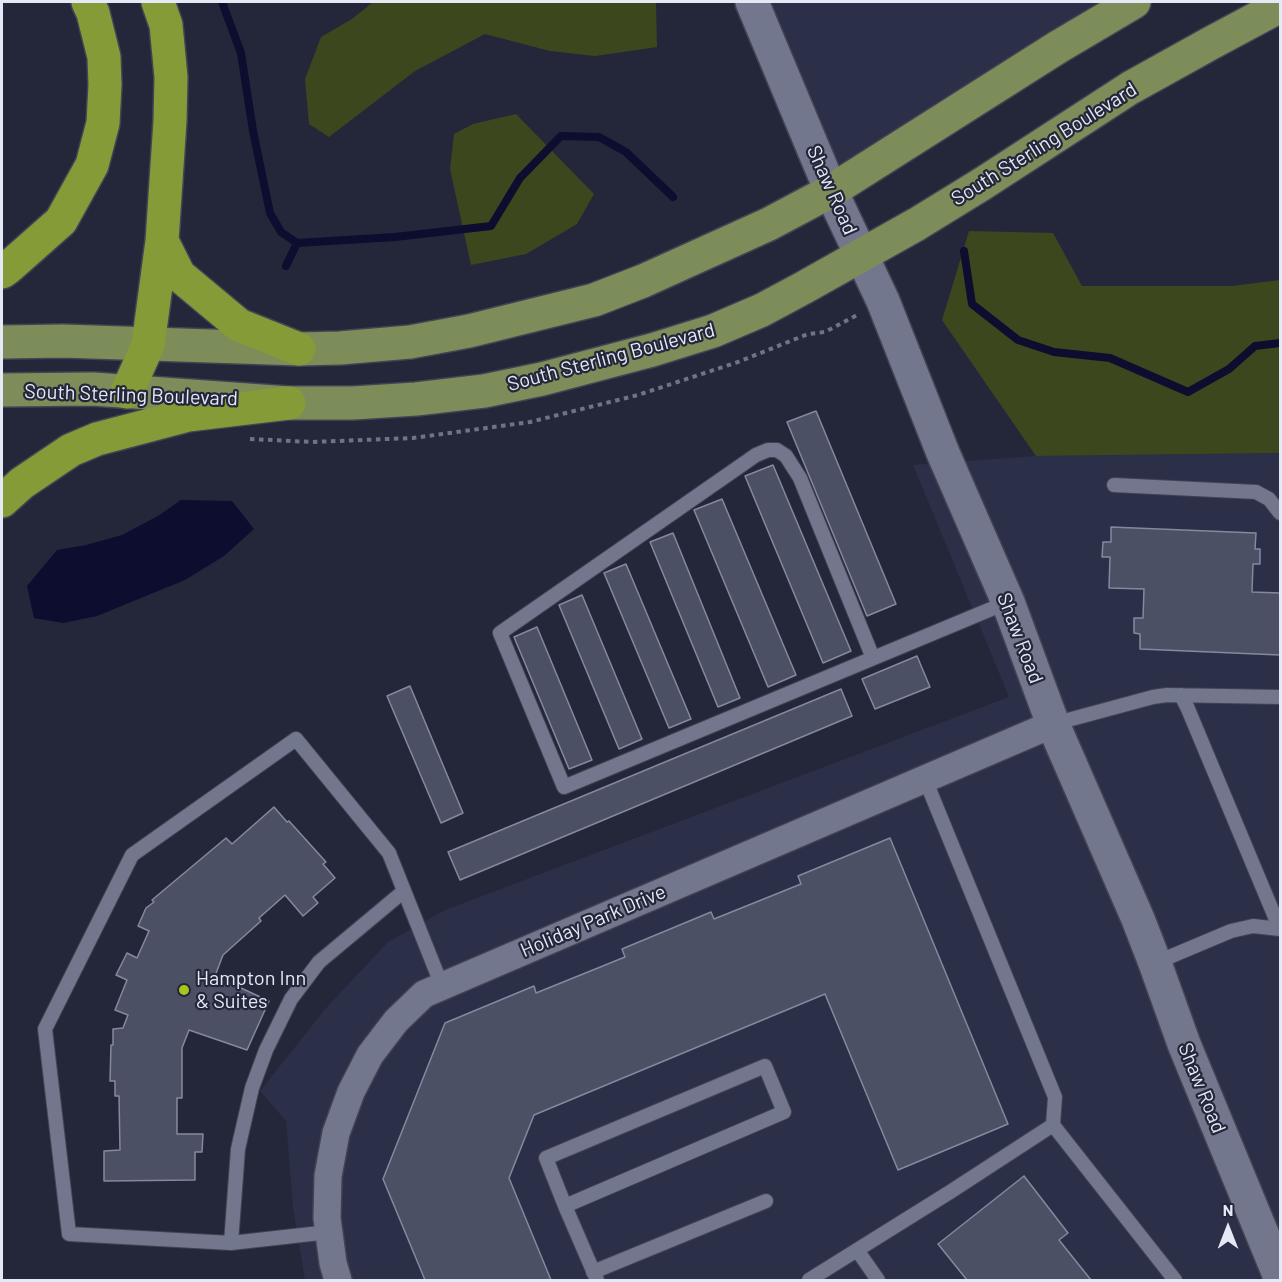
<!DOCTYPE html>
<html>
<head>
<meta charset="utf-8">
<style>
	body { margin:0 }
	#map { position:relative; width:1282px; height:1282px; overflow:hidden; background:#24273a; font-family:Barlow,sans-serif }
	canvas { display:block }
	.frame { position:absolute; inset:0; border:3px solid #e5e8f5; pointer-events:none }
	.north { position:absolute; left:1198px; top:1198px; width:60px; height:60px; -webkit-text-stroke:4px #24273a; paint-order:stroke; rotate:0deg; font-size:16px; font-weight:700; line-height:24px; text-align:center; color:#e5e8f5 }
	.north::after { content:''; display:block; margin:auto; width:21px; height:27px; background:#e5e8f5; clip-path:polygon(50% 0,100% 100%,50% 72%,0 100%) }
</style>
</head>
<body>
<div id="map">
<canvas width="1282" height="1282"></canvas>
<div class="frame"></div>
<div class="north">N</div>
</div>
<script>
const g = document.querySelector('canvas').getContext('2d');
g.lineJoin = 'round';
function fill(path, color) { g.fillStyle = color; g.fill(path, 'evenodd'); }
const toPath = rows => new Path2D(rows.map(r => 'M' + r).join(''));
function stroke(path, color, width, dash) { g.strokeStyle = color; g.lineWidth = width; g.lineCap = dash ? 'butt' : 'round'; g.setLineDash(dash || []); g.stroke(path); }
function label(font, color, halo, rows, align = 'center') {
  g.font = font + ' Barlow,sans-serif'; g.lineWidth = 4.5; g.setLineDash([]); g.textBaseline = 'middle'; g.strokeStyle = halo; g.fillStyle = color; for (const [text, x, y, turn = 0] of rows) {
    g.save(); g.translate(x, y); g.rotate((+turn || 0) * Math.PI / 180); g.textAlign = isNaN(turn) ? turn : align; if (halo) g.strokeText(text, 0, 0); g.fillText(text, 0, 0); g.restore();
  }
}
const built = toPath([
	[752,2,1134,2,831,191],
	[1280,453,1280,1280,305,1280,293,1208,286,1121,260,1091,326,1008,388,942,445,910,1009,697,913,465,1036,456]
]);
const green = toPath([
	[373,2,656,2,657,47,595,56,550,51,485,34,415,71,329,137,309,124,305,79,321,37,352,19],
	[516,114,594,194,577,224,526,254,471,265,450,169,454,134,473,124],
	[969,231,1053,233,1082,286,1232,286,1280,280,1280,453,1036,456,942,320]
]);
const water = toPath([
	[181,500,232,501,254,529,224,556,185,580,97,616,63,623,34,618,27,586,57,550,86,545,122,535,158,516]
]);
const stream = toPath([
	[222,2,241,53,253,131,270,213,281,232,297,243,395,237,491,226,520,178,561,136,599,137,626,152,673,197],
	[964,251,972,304,1018,340,1054,352,1110,358,1188,392,1229,369,1255,346,1280,343],
	[286,266,297,243]
]);
const building = toPath([
	[816,411,896,604,867,616,787,422,816,411],
	[773,465,851,651,823,663,745,476,773,465],
	[722,499,796,675,768,687,694,510,722,499],
	[1111,527,1256,533,1255,549,1260,549,1260,564,1253,564,1252,592,1280,593,1280,655,1140,649,1140,634,1134,633,1134,618,1143,618,1144,589,1109,588,1110,557,1102,557,1103,542,1111,542,1111,527],
	[673,533,740,698,718,707,650,542,673,533],
	[626,564,691,719,669,728,604,573,626,564],
	[582,595,642,739,619,749,559,605,582,595],
	[537,627,592,760,569,769,514,637,537,627],
	[917,656,930,687,875,709,862,679,917,656],
	[410,686,463,813,441,823,387,696,410,686],
	[841,689,852,716,460,880,448,852,841,689],
	[274,807,287,822,289,821,326,862,323,864,335,878,313,897,318,903,303,916,285,895,259,918,261,921,223,955,215,976,269,1001,247,1050,189,1030,182,1048,182,1098,177,1098,177,1134,203,1134,202,1152,195,1152,195,1180,104,1181,104,1151,120,1150,119,1096,115,1096,115,1081,110,1081,111,1045,113,1045,113,1029,123,1028,128,1015,115,1010,127,980,116,975,127,953,137,958,149,931,138,926,146,908,154,902,152,900,226,838,232,844,274,807],
	[890,838,1008,1124,898,1170,825,994,534,1115,509,1178,551,1280,425,1280,383,1179,445,1023,534,986,536,993,625,957,622,949,711,912,714,919,801,884,798,876,890,838],
	[1024,1176,1068,1233,1059,1240,1091,1280,967,1280,938,1244,1024,1176]
]);
const path = toPath([
	[250,439,312,442,413,438,530,422,638,395,738,362,808,334,825,332,859,314]
]);
const service = toPath([
	[1114,485,1256,492,1269,499,1280,513],
	[873,658,800,478,786,456,777,450,768,450,756,455,500,633,564,787,1008,602],
	[1181,695,1188,709,1280,929],
	[1053,724,1153,697,1167,695,1280,697],
	[925,779,1055,1097,1053,1125,1175,1280],
	[1155,963,1231,931,1253,926,1280,929],
	[565,1206,784,1112,765,1066,546,1158,565,1206,597,1280],
	[329,1232,231,1243,69,1234,45,1029,132,855,296,739,389,853,442,986],
	[231,1243,238,1149,252,1088,266,1050,291,999,319,962,404,891],
	[857,1250,878,1280],
	[593,1272,766,1201],
	[809,1280,950,1192,1053,1125]
]);
const minor = toPath([
	[338,1280,333,1263,327,1218,328,1176,336,1133,351,1092,370,1055,396,1021,424,994,1053,724]
]);
const tertiary = toPath([
	[752,2,831,191]
]);
const secondary = toPath([
	[831,191,883,301,943,453,1008,602,1053,724,1138,919,1155,963,1184,1044,1280,1277]
]);
const primary = toPath([
	[2,342,63,341,299,349,340,348,410,342,469,331,594,300,643,281,769,224,831,191,1058,47,1134,2],
	[2,390,93,389,289,403,353,403,416,399,484,391,542,379,652,350,713,331,762,310,803,288,917,224,982,184,1130,88,1211,43,1280,6]
]);
const motorway = toPath([
	[162,241,179,275,239,325,299,349],
	[2,272,9,267,61,221,92,165,103,123,105,85,104,57,93,13,88,2],
	[127,392,148,345,162,241,170,121,171,77,166,25,158,2],
	[2,501,22,483,71,450,97,439,188,415,289,403]
]);
const markers = [
	[184,990,6,"#a8c71c"]
];
const streetNames = [
	["South Sterling Boulevard",1044,144,-32],
	["Shaw Road",832,190,66],
	["South Sterling Boulevard",611,357,-15],
	["South Sterling Boulevard",131,395,2],
	["Shaw Road",1020,638,69],
	["Holiday Park Drive",593,921,-23],
	["Shaw Road",1202,1088,68]
];
const poiNames = [
	["Hampton Inn",196,978],
	["& Suites",196,1001]
];
fill(built, '#2b2f48');
fill(green, '#3d471e');
fill(water, '#0c0d2f');
stroke(stream, '#0c0d2f', 8);
fill(building, '#4c5065');
stroke(building, '#8589a0', 1.5);
stroke(service, '#424454', 16);
stroke(minor, '#424454', 30);
stroke(tertiary, '#424454', 36);
stroke(secondary, '#424454', 36);
stroke(primary, '#424454', 36);
stroke(motorway, '#424454', 36);
stroke(path, '#707384', 4, [4.5, 4.5]);
stroke(service, '#72778d', 14);
stroke(minor, '#72778d', 27);
stroke(tertiary, '#72778d', 33);
stroke(secondary, '#72778d', 33);
stroke(primary, '#7d8d59', 33);
stroke(motorway, '#859b37', 33);
for (const [x, y, r, color] of markers) { const dot = new Path2D(); dot.arc(x, y, r, 0, 2 * Math.PI); g.fillStyle = color; g.fill(dot); stroke(dot, '#24273a', 2); }
label('20px', '#e5e8f5', '#24273a', streetNames);
label('20px', '#e5e8f5', '#24273a', poiNames, 'left');
</script>
</body>
</html>
